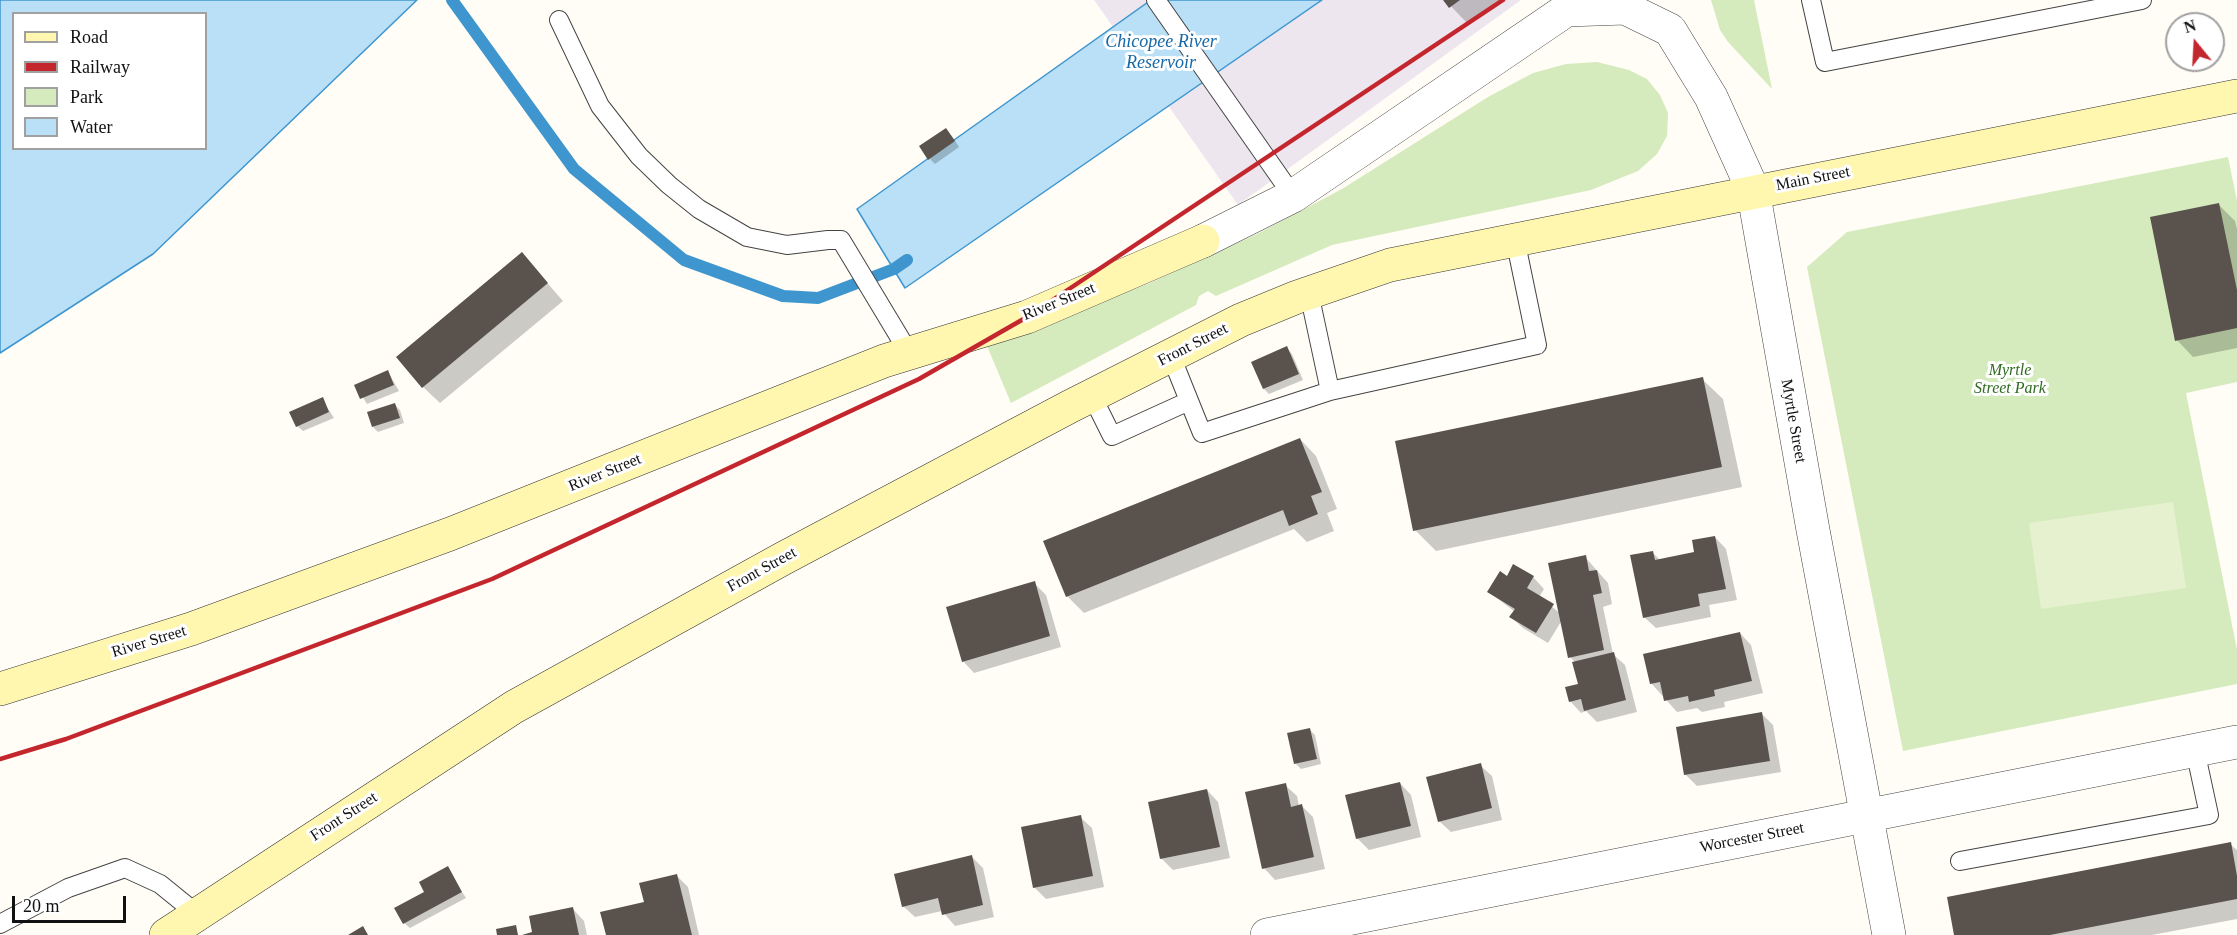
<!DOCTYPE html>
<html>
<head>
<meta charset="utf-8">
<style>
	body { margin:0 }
	#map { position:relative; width:2237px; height:935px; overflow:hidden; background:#fffdf5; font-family:Georgia,serif }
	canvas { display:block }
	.legend { position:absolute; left:12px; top:12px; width:195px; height:138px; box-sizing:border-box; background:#fff; border:2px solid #a0a0a0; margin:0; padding:8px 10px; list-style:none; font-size:18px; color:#111 }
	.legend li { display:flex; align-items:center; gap:12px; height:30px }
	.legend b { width:30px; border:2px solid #a0a0a0 }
	.north { position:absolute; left:2165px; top:12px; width:60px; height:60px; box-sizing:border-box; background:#fff; border:2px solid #a0a0a0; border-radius:50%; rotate:342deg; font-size:16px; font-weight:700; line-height:24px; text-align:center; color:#111 }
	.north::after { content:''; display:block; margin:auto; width:21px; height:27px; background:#c4262e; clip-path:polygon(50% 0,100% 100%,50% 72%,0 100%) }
	.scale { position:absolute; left:12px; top:896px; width:114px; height:27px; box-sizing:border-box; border:3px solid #111; border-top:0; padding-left:8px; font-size:18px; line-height:21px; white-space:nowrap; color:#111; -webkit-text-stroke:4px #fff; paint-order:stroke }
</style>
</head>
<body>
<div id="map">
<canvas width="2237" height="935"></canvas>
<ul class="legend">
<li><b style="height:8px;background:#fff6b0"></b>Road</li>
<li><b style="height:8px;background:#c4262e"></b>Railway</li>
<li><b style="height:16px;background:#d5ebbd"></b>Park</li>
<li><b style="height:16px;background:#b9e0f7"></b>Water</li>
</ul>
<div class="north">N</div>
<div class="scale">20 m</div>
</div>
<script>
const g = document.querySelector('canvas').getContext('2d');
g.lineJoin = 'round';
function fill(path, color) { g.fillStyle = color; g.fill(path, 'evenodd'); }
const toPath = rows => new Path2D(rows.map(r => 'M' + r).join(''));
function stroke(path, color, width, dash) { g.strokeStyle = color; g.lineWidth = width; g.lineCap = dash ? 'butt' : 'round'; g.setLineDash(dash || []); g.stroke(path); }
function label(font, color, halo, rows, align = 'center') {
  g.font = font + ' Georgia,serif'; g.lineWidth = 6; g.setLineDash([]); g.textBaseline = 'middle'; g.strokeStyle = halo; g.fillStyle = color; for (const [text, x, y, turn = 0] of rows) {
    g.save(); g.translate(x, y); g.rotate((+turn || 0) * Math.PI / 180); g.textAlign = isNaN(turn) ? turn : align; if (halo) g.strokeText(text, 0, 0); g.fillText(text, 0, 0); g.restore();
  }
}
const industrial = toPath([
	[1094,0,1521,0,1238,205]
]);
const green = toPath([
	[1711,0,1754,0,1772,89,1728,42,1720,30],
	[1597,62,1629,70,1647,79,1660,95,1668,113,1667,136,1657,154,1638,171,1591,190,1332,245,1216,296,1208,291,1199,296,1196,305,1011,403,987,346,1150,283,1257,234,1342,189,1488,97,1533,73,1566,64],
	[2228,157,2237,201,2237,382,2186,393,2237,650,2237,684,1903,751,1807,267,1847,232]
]);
const pitch = toPath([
	[2173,502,2186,588,2041,609,2029,523]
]);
const water = toPath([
	[0,0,417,0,153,254,0,353,0,0],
	[14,14,206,14,206,148,14,148,14,14],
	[1151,0,1322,0,905,288,857,209,1151,0]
]);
const shadow = toPath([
	[1445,0,1499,0,1467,23],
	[951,135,959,147,935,164,930,159],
	[2219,205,2235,221,2237,229,2237,348,2193,357,2177,340],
	[522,254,563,301,440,403,423,387],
	[1287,348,1292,354,1303,380,1269,394,1264,389,1253,362],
	[388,372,399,391,367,404,356,386],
	[1702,379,1723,399,1742,487,1436,551,1415,530],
	[322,399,334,418,303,431,297,426],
	[394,404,400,410,404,423,378,432,373,427],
	[1300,439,1316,456,1337,509,1327,513,1334,531,1307,542,1294,529,1084,613,1067,596],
	[1715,537,1726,549,1737,600,1709,605,1711,617,1656,628,1644,617,1652,552,1660,560,1696,554],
	[1585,557,1608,583,1612,604,1603,607,1613,654,1625,665,1637,712,1597,722,1586,711,1581,713,1570,701,1580,685,1576,663,1570,657,1562,620,1548,643,1523,628,1511,617,1515,612,1489,592,1507,578,1533,577,1544,589,1539,597,1560,613],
	[1034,583,1046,595,1061,647,974,673,963,661],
	[1740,633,1751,645,1763,693,1724,702,1725,707,1702,712,1697,708,1677,712,1651,683],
	[1761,713,1773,725,1781,772,1697,786,1685,774],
	[1309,729,1315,735,1321,764,1301,769,1296,764,1289,734],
	[1480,765,1492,776,1502,820,1451,832,1439,821],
	[1400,783,1411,795,1421,837,1369,850,1357,838],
	[1285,785,1297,796,1299,806,1302,806,1313,817,1325,869,1275,880,1264,868],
	[1207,790,1218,802,1230,858,1173,870,1161,858],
	[1080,817,1092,828,1104,887,1046,899,1034,887],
	[2230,844,2237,850,2237,919,2152,935,1956,935],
	[972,857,983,868,994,917,955,926,942,911,915,917,903,906],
	[447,868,466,898,410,928,404,923],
	[677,876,688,887,699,935,607,935],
	[573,909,584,921,587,935,524,935,534,933]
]);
const stream = toPath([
	[452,0,574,169,684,260,783,296,818,298,894,269,907,260]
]);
const building = toPath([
	[1443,0,1460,0,1449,8],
	[946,128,955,141,928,160,919,146],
	[2219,203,2237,290,2237,328,2175,341,2150,217],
	[522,252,548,283,422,388,396,357],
	[1287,346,1299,374,1263,389,1251,362],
	[388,370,394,385,360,399,354,385],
	[1703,377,1722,467,1413,531,1395,441],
	[323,397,329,412,296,427,289,412],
	[395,403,400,418,372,427,367,412],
	[1300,438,1322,492,1311,496,1318,514,1289,526,1283,510,1066,597,1043,541],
	[1715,536,1726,589,1698,594,1700,606,1643,618,1630,555,1653,551,1655,560,1694,552,1692,540],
	[1586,555,1589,571,1597,570,1602,593,1593,595,1604,650,1568,658,1548,563],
	[1513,564,1534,576,1527,588,1554,604,1536,633,1509,617,1515,609,1487,592,1500,571,1507,576],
	[1035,581,1050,636,962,662,946,607],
	[1740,632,1752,681,1714,690,1715,696,1689,702,1688,696,1664,701,1660,682,1650,684,1643,654],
	[1614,652,1626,700,1584,711,1581,699,1569,702,1565,687,1578,684,1572,662],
	[1762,712,1770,761,1684,775,1676,727],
	[1310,728,1317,759,1294,764,1287,733],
	[1481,763,1492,808,1438,822,1426,777],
	[1400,782,1411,826,1356,839,1345,795],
	[1286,783,1291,807,1302,804,1314,857,1262,869,1245,792],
	[1207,789,1220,847,1160,859,1148,802],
	[1081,815,1093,876,1033,888,1021,827],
	[2231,842,2237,876,2237,899,2050,935,1954,935,1947,897],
	[972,855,983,905,942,915,938,898,902,907,894,874],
	[448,866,462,892,403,924,394,908,424,892,419,882],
	[677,874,692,935,606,935,600,912,644,902,639,883],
	[573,907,579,935,522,935,532,932,529,916],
	[516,925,518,935,497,935,496,929],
	[363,926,368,935,348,935]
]);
const service = toPath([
	[1156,0,1293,196],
	[1811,0,1825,62,2142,0],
	[559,20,600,106,639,156,669,185,699,209,747,237,787,245,828,240,841,240,909,353],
	[1309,293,1330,391,1537,345,1515,239],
	[1171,356,1202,433,1330,391],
	[1092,396,1112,436,1189,401],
	[1960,861,2209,815,2195,750],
	[0,924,68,888,125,868,160,884,197,914]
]);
const minor = toPath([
	[1567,10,1625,8,1670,30,1711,97,1753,190],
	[1203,241,1293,196,1581,0]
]);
const tertiary = toPath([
	[1753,190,1813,530,1889,935],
	[1267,935,2237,742]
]);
const secondary = toPath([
	[0,689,191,629,450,534,884,361,1027,317,1203,241],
	[166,935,514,707,784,558,1069,407,1241,320,1297,297,1390,265,2237,96]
]);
const rail = toPath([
	[0,759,66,739,492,579,919,379,1027,317,1503,0]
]);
const streetNames = [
	["Main Street",1813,179,-11],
	["River Street",1059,302,-22],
	["Front Street",1193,345,-27],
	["Myrtle Street",1793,421,80],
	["River Street",605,473,-22],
	["Front Street",762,570,-29],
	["River Street",149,642,-17],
	["Front Street",344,817,-33],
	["Worcester Street",1752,838,-11]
];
const parkNames = [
	["Myrtle",2010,371],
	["Street Park",2010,389]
];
const waterNames = [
	["Chicopee River",1161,42],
	["Reservoir",1161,63]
];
fill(industrial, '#eee6ef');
fill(green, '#d5ebbd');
fill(pitch, '#e6f2cf');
fill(water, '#b9e0f7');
stroke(water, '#3f96cf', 1.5);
fill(shadow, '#0003');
stroke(stream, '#3f96cf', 12);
fill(building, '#5a524d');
stroke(service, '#444', 20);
stroke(minor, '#444', 34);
stroke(tertiary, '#444', 34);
stroke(secondary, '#333', 34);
stroke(service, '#fff', 18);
stroke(minor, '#fff', 33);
stroke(tertiary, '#fff', 33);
stroke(secondary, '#fff6b0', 33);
stroke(rail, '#c4262e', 4.5);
label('16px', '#111', '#fff', streetNames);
label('italic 16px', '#2f6b1f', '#fff', parkNames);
label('italic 18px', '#1768a6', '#fff', waterNames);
</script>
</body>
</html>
